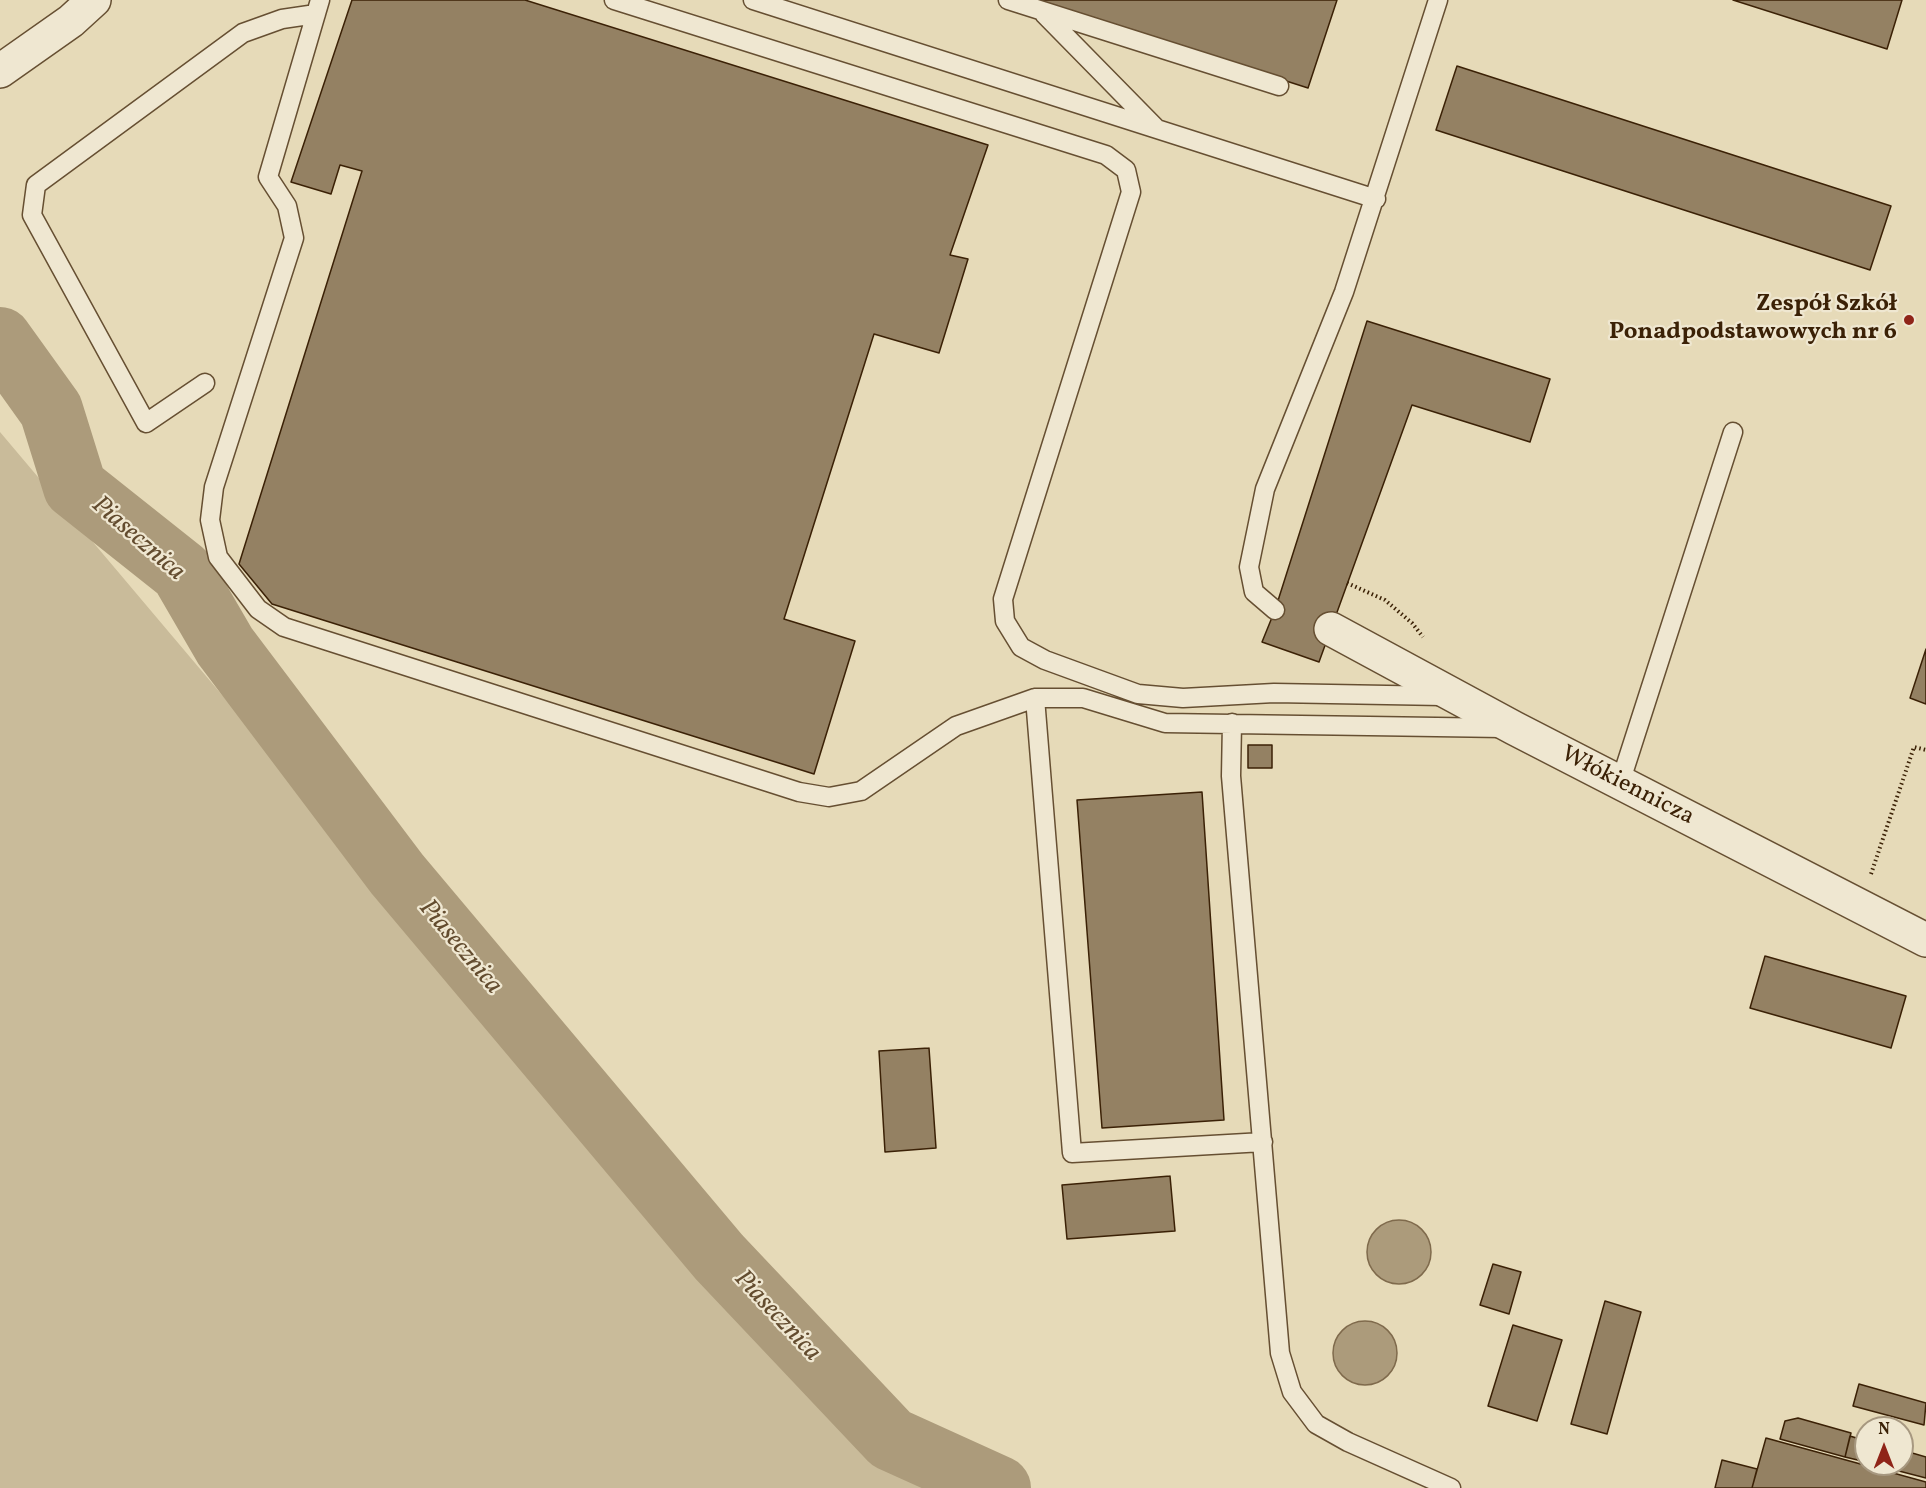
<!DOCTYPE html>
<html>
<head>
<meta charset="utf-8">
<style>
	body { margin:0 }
	#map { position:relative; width:1926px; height:1488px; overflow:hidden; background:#e6dab8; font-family:Vollkorn,serif }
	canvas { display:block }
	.north { position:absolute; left:1854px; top:1416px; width:60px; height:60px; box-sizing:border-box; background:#efe7d1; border:2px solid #a79880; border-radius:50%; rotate:0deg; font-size:16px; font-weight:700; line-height:24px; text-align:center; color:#3b2106 }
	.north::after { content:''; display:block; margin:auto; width:21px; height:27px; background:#8f2418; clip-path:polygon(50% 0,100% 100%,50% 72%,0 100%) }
</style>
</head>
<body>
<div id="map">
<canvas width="1926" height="1488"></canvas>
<div class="north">N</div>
</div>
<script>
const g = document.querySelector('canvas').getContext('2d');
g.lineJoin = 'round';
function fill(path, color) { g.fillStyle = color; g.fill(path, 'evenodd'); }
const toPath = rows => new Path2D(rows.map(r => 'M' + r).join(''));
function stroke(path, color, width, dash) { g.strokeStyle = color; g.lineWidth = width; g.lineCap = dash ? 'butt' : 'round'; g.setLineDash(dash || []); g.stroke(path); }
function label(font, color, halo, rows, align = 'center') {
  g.font = font + ' Vollkorn,serif'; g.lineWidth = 4.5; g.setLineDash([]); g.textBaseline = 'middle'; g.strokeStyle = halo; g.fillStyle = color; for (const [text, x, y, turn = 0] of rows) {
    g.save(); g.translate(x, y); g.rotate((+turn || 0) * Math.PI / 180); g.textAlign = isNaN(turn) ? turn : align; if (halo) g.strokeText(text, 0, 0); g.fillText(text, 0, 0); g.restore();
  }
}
const green = toPath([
	[0,432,672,1228,885,1445,982,1488,0,1488]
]);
const water = toPath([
	'1367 1252a32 32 0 1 1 64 0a32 32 0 1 1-64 0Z',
	'1333 1353a32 32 0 1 1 64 0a32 32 0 1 1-64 0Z'
]);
const river = toPath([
	[0,339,51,410,75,487,182,572,225,646,397,874,719,1257,891,1439,999,1488]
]);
const building = toPath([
	[352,0,525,0,988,145,950,255,968,259,939,353,874,334,784,619,855,641,814,774,272,604,239,564,362,171,340,165,331,194,291,182,352,0],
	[1034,0,1337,0,1308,88,1034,0],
	[1733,0,1902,0,1887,49,1733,0],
	[1457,66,1891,206,1870,270,1436,130,1457,66],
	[1367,321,1550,379,1530,442,1412,405,1319,662,1262,642,1275,610,1367,321],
	[1926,649,1926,704,1910,698,1926,649],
	[1248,745,1272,745,1272,768,1248,768,1248,745],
	[1202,792,1224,1120,1102,1128,1077,800,1202,792],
	[1765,956,1906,996,1891,1048,1750,1008,1765,956],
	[929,1048,936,1148,885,1152,879,1051,929,1048],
	[1170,1176,1175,1231,1067,1239,1062,1185,1170,1176],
	[1493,1264,1521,1272,1509,1314,1480,1305,1493,1264],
	[1605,1301,1641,1312,1607,1434,1571,1424,1605,1301],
	[1513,1325,1562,1340,1537,1421,1488,1406,1513,1325],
	[1859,1384,1926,1403,1924,1425,1853,1406,1859,1384],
	[1798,1418,1851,1433,1845,1457,1780,1439,1785,1421,1798,1418],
	[1850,1436,1866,1441,1866,1462,1845,1457,1850,1436],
	[1766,1438,1926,1482,1926,1488,1752,1488,1766,1438],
	[1902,1450,1926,1457,1926,1478,1872,1464,1902,1464,1902,1450],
	[1722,1460,1757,1469,1752,1488,1715,1488,1722,1460]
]);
const path = toPath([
	[1347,583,1385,600,1412,623,1423,637],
	[1871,874,1914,747,1926,750]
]);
const service = toPath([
	[320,0,268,177,287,206,294,238,214,487,210,520,218,557,258,609,284,627,799,792,829,797,861,791,956,726,1035,698,1083,698,1165,723,1504,728],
	[614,0,1106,155,1126,170,1131,192,1003,599,1005,621,1021,647,1045,660,1138,694,1183,698,1274,693,1443,696],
	[753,0,1376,199],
	[1008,0,1279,86],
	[1044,14,1155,127],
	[205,383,146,423,32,215,36,185,243,33,282,19,316,14],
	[1275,610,1254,592,1249,567,1265,489,1344,292,1438,0],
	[1035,698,1072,1153,1263,1142],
	[1232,723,1231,776,1280,1353,1292,1392,1316,1424,1348,1442,1451,1488],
	[1620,783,1733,432]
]);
const minor = toPath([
	[1331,629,1514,728,1926,940]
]);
const tertiary = toPath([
	[0,71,71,21,94,0]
]);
const markers = [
	[1909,320,6,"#8f2418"]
];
const poiNames = [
	["Zespół Szkół",1897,306],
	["Ponadpodstawowych nr 6",1897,334]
];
const streetNames = [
	["Włókiennicza",1627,787,27]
];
const waterNames = [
	["Piasecznica",137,540,41],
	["Piasecznica",459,948,50],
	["Piasecznica",776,1317,47]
];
fill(green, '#c9bb9a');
fill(water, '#ac9b7b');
stroke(water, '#7f6a4c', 1.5);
stroke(river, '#ac9b7b', 64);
fill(building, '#948163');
stroke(building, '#3b2106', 1.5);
stroke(service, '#664f32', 21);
stroke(minor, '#664f32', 36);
stroke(tertiary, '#664f32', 36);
stroke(path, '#3b2106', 4, [1.5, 3]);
stroke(service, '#efe7d1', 18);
stroke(minor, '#efe7d1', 33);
stroke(tertiary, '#efe7d1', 33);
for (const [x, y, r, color] of markers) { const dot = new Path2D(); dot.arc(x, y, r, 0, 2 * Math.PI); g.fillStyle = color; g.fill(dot); stroke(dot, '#efe7d1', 2); }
label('bold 24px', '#3b2106', '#efe7d1', poiNames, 'right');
label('24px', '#3b2106', '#efe7d1', streetNames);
label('italic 26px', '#634c2f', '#efe7d1', waterNames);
</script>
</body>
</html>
